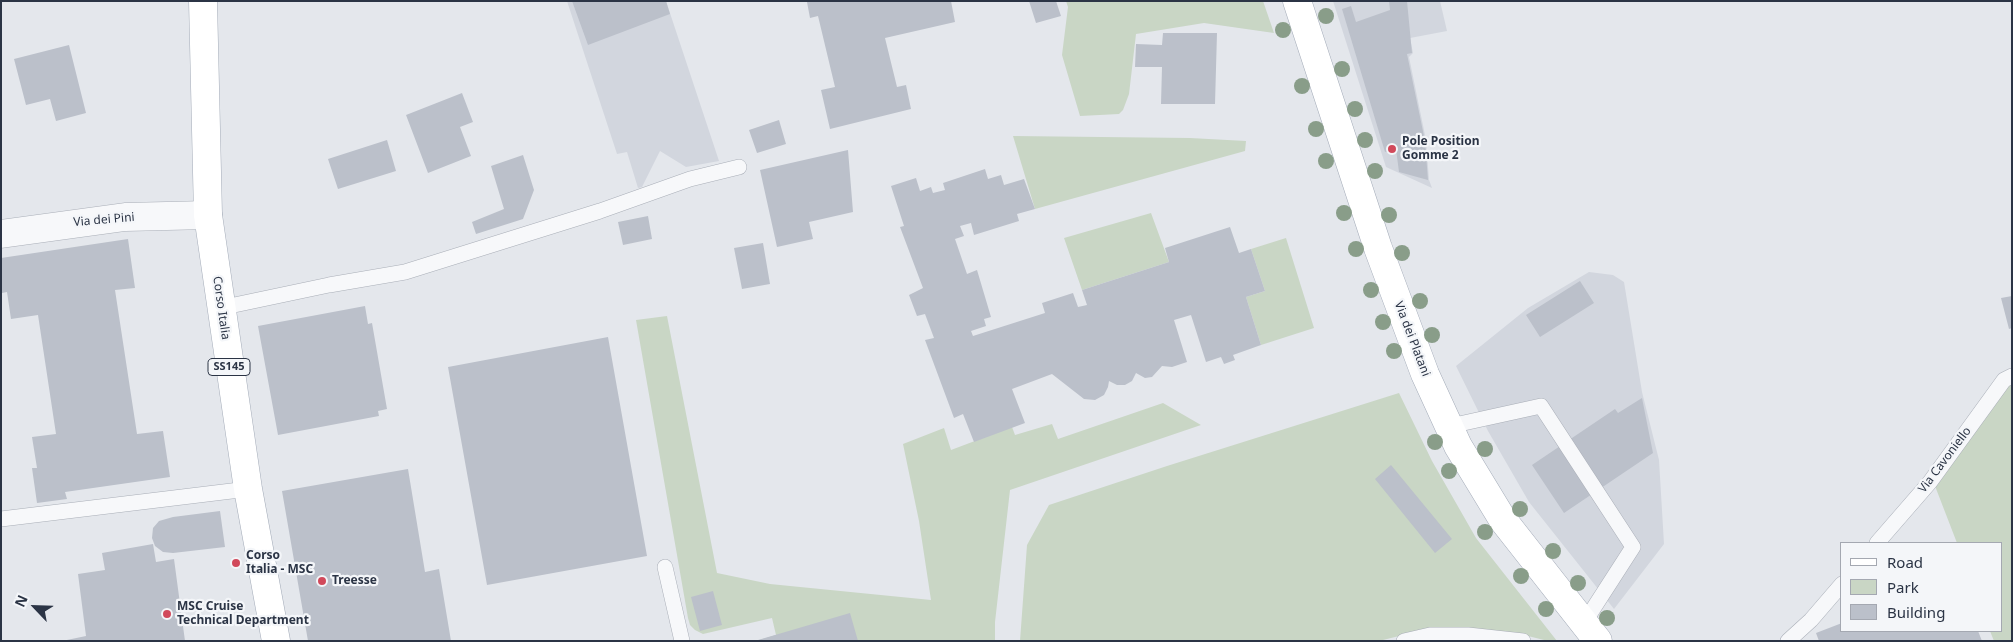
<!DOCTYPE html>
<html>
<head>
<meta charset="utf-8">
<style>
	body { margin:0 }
	#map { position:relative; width:2013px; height:642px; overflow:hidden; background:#e4e7ec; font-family:"Noto Sans",sans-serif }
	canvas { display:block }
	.frame { position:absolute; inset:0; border:2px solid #2b3445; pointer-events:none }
	.legend { position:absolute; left:1840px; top:542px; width:162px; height:90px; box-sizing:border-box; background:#f4f6f9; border:1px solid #a4a8b1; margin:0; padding:6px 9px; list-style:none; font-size:15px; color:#2b3445 }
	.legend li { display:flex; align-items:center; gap:10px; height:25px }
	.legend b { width:25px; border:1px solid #a4a8b1 }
	.north { position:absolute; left:10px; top:582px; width:50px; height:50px; -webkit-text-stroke:4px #f4f6f9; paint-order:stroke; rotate:294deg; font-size:14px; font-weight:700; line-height:20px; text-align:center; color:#2b3445 }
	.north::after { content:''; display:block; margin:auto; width:18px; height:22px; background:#2b3445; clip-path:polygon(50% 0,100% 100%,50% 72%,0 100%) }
</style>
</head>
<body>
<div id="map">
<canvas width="2013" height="642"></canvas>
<div class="frame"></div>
<ul class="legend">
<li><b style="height:6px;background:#fff"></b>Road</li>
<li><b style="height:14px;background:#c9d6c5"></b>Park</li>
<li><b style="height:14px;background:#bbc0ca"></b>Building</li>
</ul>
<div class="north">N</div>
</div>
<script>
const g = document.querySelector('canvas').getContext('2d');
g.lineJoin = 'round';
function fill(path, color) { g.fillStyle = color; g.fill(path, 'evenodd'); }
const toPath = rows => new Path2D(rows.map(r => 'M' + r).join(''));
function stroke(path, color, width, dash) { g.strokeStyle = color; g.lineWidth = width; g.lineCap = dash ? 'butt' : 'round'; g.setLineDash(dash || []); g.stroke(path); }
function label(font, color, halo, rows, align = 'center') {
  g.font = font + ' "Noto Sans",sans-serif'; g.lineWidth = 4.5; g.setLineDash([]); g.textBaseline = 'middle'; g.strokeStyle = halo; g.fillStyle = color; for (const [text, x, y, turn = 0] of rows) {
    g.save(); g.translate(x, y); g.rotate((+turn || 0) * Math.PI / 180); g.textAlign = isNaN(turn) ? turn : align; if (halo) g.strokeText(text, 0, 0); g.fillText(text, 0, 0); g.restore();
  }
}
const built = toPath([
	[567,1,666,1,719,161,686,167,660,151,642,187,638,188,627,152,617,154],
	[1333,1,1440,1,1447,31,1410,38,1413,53,1409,57,1426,140,1429,180,1432,188,1386,167],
	[1589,272,1613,275,1624,282,1642,392,1659,460,1664,544,1614,609,1529,502,1488,431,1456,366,1528,308]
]);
const green = toPath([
	[1066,1,1263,1,1274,33,1204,23,1136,34,1129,94,1123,110,1119,114,1080,116,1062,55,1068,7],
	[1013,136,1190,138,1246,141,1245,151,1035,209],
	[1151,213,1169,262,1082,290,1064,238],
	[1286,238,1314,328,1261,345,1246,297,1265,291,1251,249],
	[667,316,717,573,770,584,931,600,919,521,903,444,944,428,951,450,1012,427,1015,435,1052,424,1058,439,1163,403,1201,425,1010,490,995,622,995,641,756,641,776,635,772,618,703,634,695,630,690,625,688,618,636,320],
	[2012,383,2012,641,1994,641,1990,631,2002,631,2002,543,1957,543,1935,486,2008,385],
	[1399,393,1432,461,1476,538,1557,641,1548,641,1516,633,1431,628,1379,641,1020,641,1027,545,1049,505,1167,466]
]);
const building = toPath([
	[572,1,666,1,670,14,588,45],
	[810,1,951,1,955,22,885,38,897,87,906,85,911,109,830,129,821,90,835,87,818,16,810,18,807,2],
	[1029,1,1056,1,1061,16,1036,23],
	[1389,1,1407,1,1412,53,1407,54,1425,141,1428,180,1399,172,1396,149,1385,152,1342,9,1351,6,1356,22,1390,10],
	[1163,33,1217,33,1215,104,1161,104,1162,67,1135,67,1136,44,1162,45],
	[69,45,86,113,56,121,50,99,26,105,14,59],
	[462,93,473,122,460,127,471,156,428,173,406,115],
	[779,120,786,144,757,153,749,130],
	[387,140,396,171,338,189,328,159],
	[848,150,853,212,809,222,813,239,777,247,760,170],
	[523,155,534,190,523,219,476,234,472,222,504,209,491,166],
	[985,169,988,179,1001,175,1004,185,1024,179,1035,209,1017,214,1019,221,974,235,971,223,960,226,964,236,955,239,967,274,977,270,991,317,984,319,986,326,971,331,973,336,1045,313,1042,303,1073,293,1078,307,1087,305,1082,290,1169,262,1165,248,1230,227,1239,253,1251,249,1265,291,1246,297,1261,345,1233,355,1235,360,1224,364,1221,357,1206,362,1191,315,1174,320,1187,362,1172,367,1162,366,1152,377,1145,378,1136,373,1132,381,1125,385,1117,385,1109,381,1108,387,1104,395,1095,400,1084,399,1052,374,1012,389,1025,423,974,442,963,414,954,418,925,340,934,338,925,314,917,316,909,295,923,288,900,227,904,226,891,186,916,178,920,191,931,187,933,193,945,190,943,183],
	[648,216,652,239,623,245,618,222],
	[128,239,135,288,115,290,137,434,163,431,170,477,65,492,67,499,37,503,32,468,37,468,32,437,56,434,38,315,11,319,7,292,2,293,1,258],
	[763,243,770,284,742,289,734,248],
	[1580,281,1594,303,1540,337,1526,315],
	[2012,296,2012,328,2009,329,2001,298],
	[365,306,368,324,372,323,387,409,378,411,379,416,278,435,258,326],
	[608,337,647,556,487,585,448,367],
	[1642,398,1653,453,1564,513,1532,465,1615,409,1618,413],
	[1391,465,1452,539,1435,553,1375,479],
	[408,469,425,572,439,569,451,641,308,641,282,491],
	[220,511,225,547,173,553,163,552,155,546,152,538,153,528,159,521,173,517],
	[153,544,156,562,174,559,185,641,62,641,86,636,78,574,105,570,102,553],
	[713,591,722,625,700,631,691,597],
	[850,613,858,641,758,641,758,640],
	[1842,623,1842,631,1978,631,1982,641,1819,641,1816,633]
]);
const service = toPath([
	[220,308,329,285,405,272,600,211,690,179,739,167],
	[1450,426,1541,406,1633,547,1584,623],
	[1,519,248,489],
	[1877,543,1930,482,2004,380,2012,376],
	[665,567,682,641],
	[1404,641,1430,635,1468,635,1523,641],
	[1788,641,1811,620,1842,584]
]);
const minor = toPath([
	[1,234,125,217,208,215]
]);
const primary = toPath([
	[203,1,208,215,248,489,276,641],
	[1297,1,1378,248,1425,374,1458,446,1503,520,1598,641]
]);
const trees = [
	[1326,16],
	[1283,30],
	[1342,69],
	[1302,86],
	[1355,109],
	[1316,129],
	[1365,140],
	[1326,161],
	[1375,171],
	[1344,213],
	[1389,215],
	[1356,249],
	[1402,253],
	[1371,290],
	[1420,301],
	[1383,322],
	[1432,335],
	[1394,351],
	[1435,442],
	[1485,449],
	[1449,471],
	[1520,509],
	[1485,532],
	[1553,551],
	[1521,576],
	[1578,583],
	[1546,609],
	[1607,618]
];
const markers = [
	[1392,149,5,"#d1495b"],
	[236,563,5,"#d1495b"],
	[322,581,5,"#d1495b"],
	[167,614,5,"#d1495b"]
];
const shields = [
	[229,367,42]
];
const shieldNames = [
	["SS145",229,367]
];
const poiNames = [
	["Pole Position",1402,142],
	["Gomme 2",1402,156],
	["Corso",246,556],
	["Italia - MSC",246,570],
	["Treesse",332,581],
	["MSC Cruise",177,607],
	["Technical Department",177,621]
];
const streetNames = [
	["Via dei Pini",104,220,-5],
	["Corso Italia",221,308,82],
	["Via dei Platani",1412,339,69],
	["Via Cavoniello",1945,460,-53]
];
fill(built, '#d2d6de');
fill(green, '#c9d6c5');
fill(building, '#bbc0ca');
stroke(service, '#a9aeb7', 16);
stroke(minor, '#a9aeb7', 29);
stroke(primary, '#a3abb8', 29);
stroke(service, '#f7f8fa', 15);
stroke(minor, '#f7f8fa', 28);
stroke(primary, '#fff', 28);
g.fillStyle = '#899d89';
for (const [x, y] of trees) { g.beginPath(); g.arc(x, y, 8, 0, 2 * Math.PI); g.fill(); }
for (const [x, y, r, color] of markers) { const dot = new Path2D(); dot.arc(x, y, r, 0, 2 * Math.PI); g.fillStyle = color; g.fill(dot); stroke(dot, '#f4f6f9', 2); }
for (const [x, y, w] of shields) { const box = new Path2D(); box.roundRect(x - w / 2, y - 8.5, w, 17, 4); g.fillStyle = '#f4f6f9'; g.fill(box); stroke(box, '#2b3445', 1); }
label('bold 11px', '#2b3445', null, shieldNames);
label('bold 12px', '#2b3445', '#f4f6f9', poiNames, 'left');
label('12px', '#2b3445', '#f4f6f9', streetNames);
</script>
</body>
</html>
